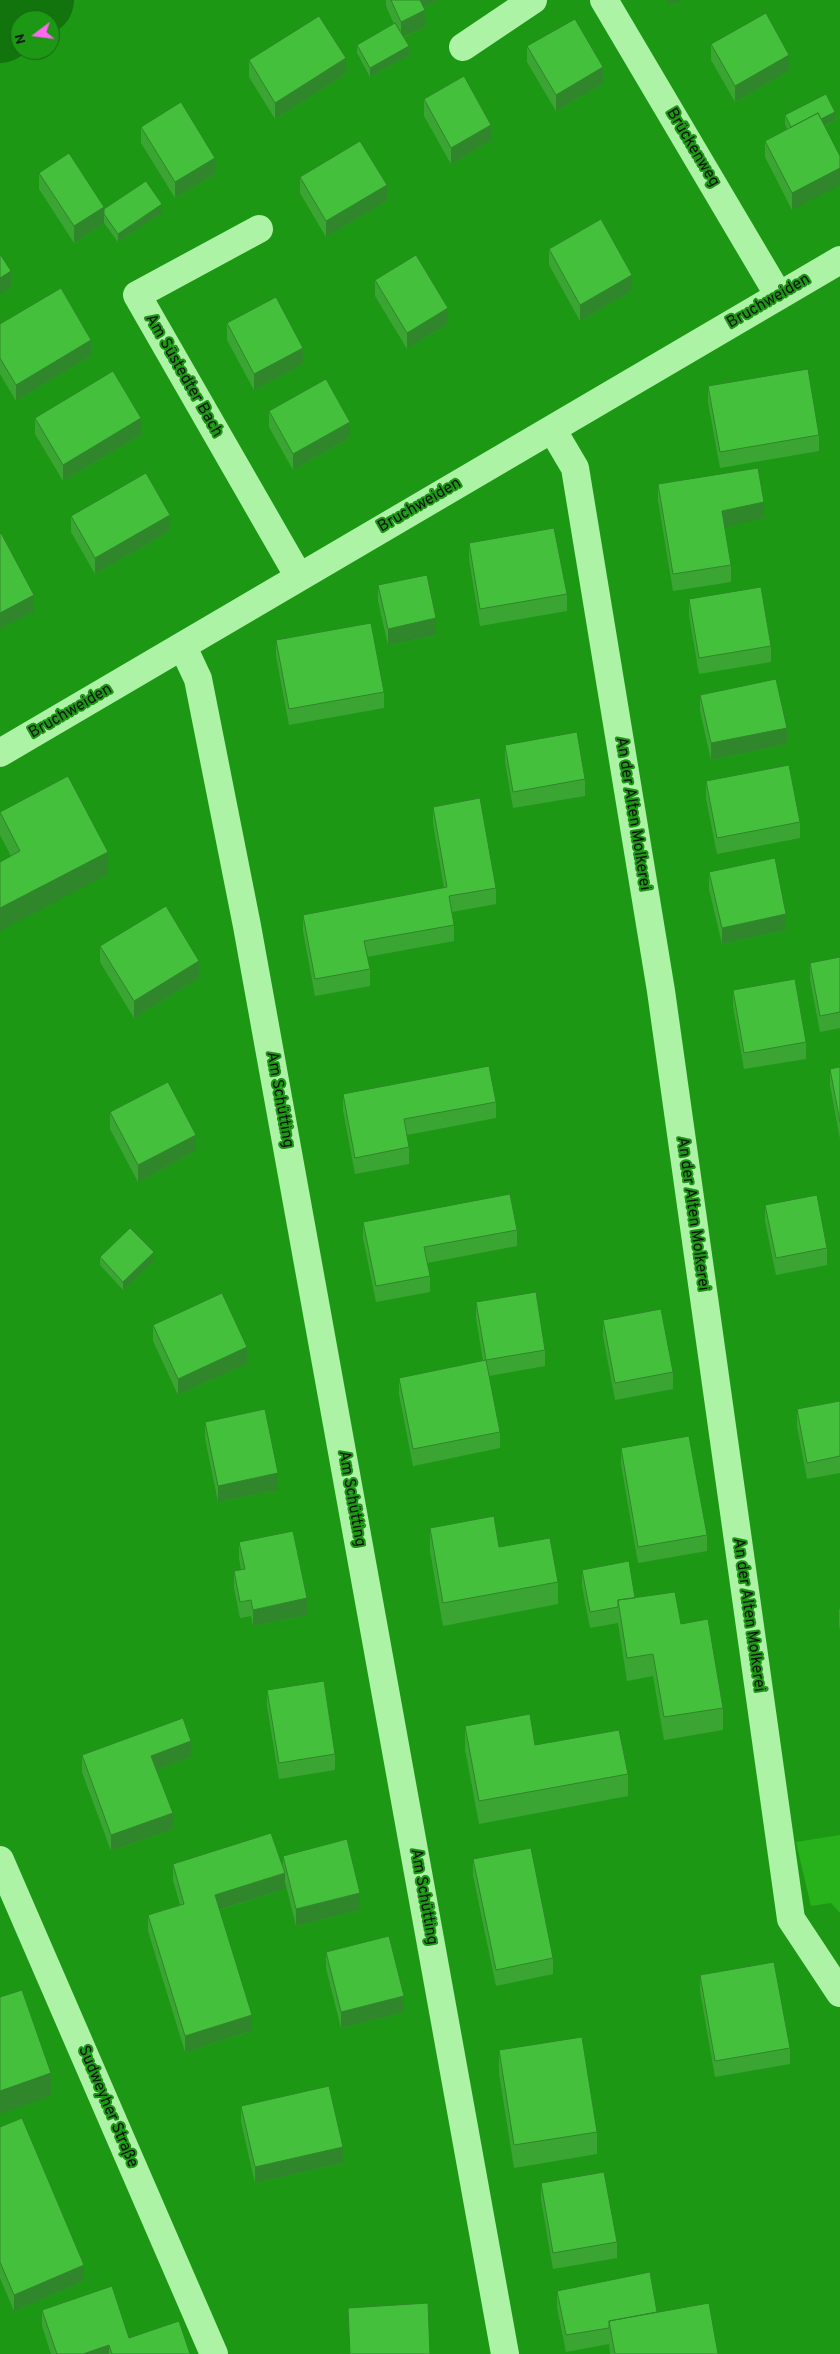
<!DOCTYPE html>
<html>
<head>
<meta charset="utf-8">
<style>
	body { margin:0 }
	#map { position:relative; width:840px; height:2354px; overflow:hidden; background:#1c9814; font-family:Overpass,sans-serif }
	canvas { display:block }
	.north { position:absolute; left:10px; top:10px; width:50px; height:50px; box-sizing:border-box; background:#1c9814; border:1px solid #186213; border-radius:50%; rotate:255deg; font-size:14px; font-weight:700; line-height:20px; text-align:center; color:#111 }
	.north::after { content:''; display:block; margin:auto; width:18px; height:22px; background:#ff68f2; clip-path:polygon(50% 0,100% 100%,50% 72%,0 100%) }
</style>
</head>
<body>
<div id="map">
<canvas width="840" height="2354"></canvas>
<div class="north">N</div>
</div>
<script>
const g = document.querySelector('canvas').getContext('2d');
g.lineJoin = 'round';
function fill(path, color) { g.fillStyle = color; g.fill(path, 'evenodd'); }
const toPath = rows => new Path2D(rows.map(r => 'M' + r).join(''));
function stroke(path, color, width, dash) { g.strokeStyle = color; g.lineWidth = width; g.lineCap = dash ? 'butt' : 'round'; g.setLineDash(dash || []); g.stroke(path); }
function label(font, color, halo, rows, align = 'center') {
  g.font = font + ' Overpass,sans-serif'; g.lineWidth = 4; g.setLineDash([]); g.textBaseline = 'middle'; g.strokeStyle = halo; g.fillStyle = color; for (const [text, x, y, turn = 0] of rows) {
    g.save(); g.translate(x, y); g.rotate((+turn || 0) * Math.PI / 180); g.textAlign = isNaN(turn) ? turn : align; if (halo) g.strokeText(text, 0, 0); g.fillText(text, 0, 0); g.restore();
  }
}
const green = toPath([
	[840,1835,840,1913,831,1903,811,1906,796,1842]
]);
const river = toPath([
	[0,27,38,0]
]);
const minor = toPath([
	[604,0,779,296],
	[463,47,533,0],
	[259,229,137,295,299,577],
	[552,429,575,468,661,991,791,1919,840,1993],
	[183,647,198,679,247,926,505,2354],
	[0,753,840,260],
	[0,1860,214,2354]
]);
const wall = toPath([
	[386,0,439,0,424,7,425,27,404,37,409,55,370,77,357,53,357,45,394,24,386,6],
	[711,44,789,71,735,102,711,60],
	[527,46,603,84,556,111,527,62],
	[249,60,346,74,275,119,249,77],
	[424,99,491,141,451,164,424,116],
	[785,115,835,120,825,126,792,210,765,157,765,141,787,129,785,124],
	[141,127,215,174,175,198,141,143],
	[39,173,104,209,162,213,118,242,104,223,74,243,39,189],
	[300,177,387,201,326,237,300,193],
	[549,249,632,291,580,321,549,265],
	[375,280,448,324,407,349,375,296],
	[227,323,303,364,254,390,227,340],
	[0,324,91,356,16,401,0,374],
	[708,386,819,435,819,451,720,468,708,402],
	[269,411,350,438,293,470,269,427],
	[35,418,141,435,63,481,35,434],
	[658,484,764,518,724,527,731,565,731,582,673,591,658,500],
	[71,516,170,531,95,574,71,532],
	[469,543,567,594,567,611,480,626,469,559],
	[378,585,436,635,388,645,378,601],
	[689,599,771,646,771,662,699,674,689,615],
	[276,640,384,692,384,708,289,725,276,656],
	[700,695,787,744,711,760,700,711],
	[505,745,585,779,585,796,513,808,505,761],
	[706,781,800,822,800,838,717,854,706,798],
	[433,807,496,888,496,904,452,912,454,925,454,941,367,957,370,969,370,986,315,996,303,931,303,915,444,888,433,823],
	[0,812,108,874,11,856,0,835],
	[709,872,786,930,722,944,709,889],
	[100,946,199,978,134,1018,100,962],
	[840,957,840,1028,820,1032,810,979,810,963],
	[733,990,806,1042,806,1059,744,1069,733,1006],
	[840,1067,840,1139,830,1085,830,1069],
	[343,1094,496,1102,496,1118,407,1135,409,1147,409,1164,355,1174,343,1110],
	[110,1112,196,1151,138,1182,110,1129],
	[765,1205,827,1248,827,1265,776,1275,765,1221],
	[363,1222,517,1230,517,1246,427,1263,430,1276,430,1292,376,1302,363,1238],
	[100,1257,154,1261,123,1290,100,1265],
	[476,1302,545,1350,545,1366,489,1376,500,1432,500,1448,413,1466,399,1394,399,1378,483,1361,476,1318],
	[603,1320,673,1372,673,1389,615,1400,603,1336],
	[153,1325,247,1364,178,1395,153,1341],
	[840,1401,840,1473,807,1479,797,1426,797,1409],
	[205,1422,278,1490,218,1502,205,1438],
	[621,1448,707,1535,707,1551,638,1563,621,1464],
	[430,1528,499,1547,558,1582,558,1604,443,1626,430,1551],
	[239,1542,307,1615,253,1626,251,1616,240,1618,234,1588,234,1571,241,1570,239,1558],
	[582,1570,635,1598,681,1624,723,1708,723,1730,664,1740,653,1676,627,1681,618,1623,590,1628,582,1586],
	[839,1609,840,1609,840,1630,839,1625],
	[267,1690,335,1754,335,1770,279,1779,267,1706],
	[465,1726,535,1745,628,1774,628,1796,479,1824,465,1749],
	[82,1755,191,1757,156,1770,173,1829,111,1851,82,1772],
	[283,1856,360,1910,296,1926,285,1882,285,1889,219,1910,252,2031,185,2052,148,1931,148,1915,180,1905,173,1880,173,1864,283,1866],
	[473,1859,553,1958,553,1974,496,1986,473,1875],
	[326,1952,404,2012,341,2028,326,1968],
	[700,1975,790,2048,790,2064,715,2077,700,1991],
	[499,2050,597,2132,597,2154,514,2168,499,2073],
	[241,2106,343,2163,255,2183,241,2122],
	[0,2127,84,2281,14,2311,0,2278],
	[541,2183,617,2242,617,2258,553,2269,541,2199],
	[557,2291,657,2312,718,2354,610,2354,609,2344,566,2352,557,2307],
	[348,2308,430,2354,350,2354],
	[42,2310,129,2338,190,2354,51,2354,42,2326]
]);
const shadedWall = toPath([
	[417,0,439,0,417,10],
	[667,0,681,0,667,5],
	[425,10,425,27,401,38,401,22],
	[409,46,409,55,370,77,370,68],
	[789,55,789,71,735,102,735,86],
	[346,58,346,74,275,119,275,103],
	[603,67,603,84,556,111,556,95],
	[835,112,835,120,794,142,794,133],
	[491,125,491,141,451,164,451,148],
	[215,158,215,174,175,198,175,182],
	[840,168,840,185,792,210,792,193],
	[387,185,387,201,326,237,326,221],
	[162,204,162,213,118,242,118,234],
	[104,207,104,223,74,243,74,226],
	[11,271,11,287,0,294,0,278],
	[632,275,632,291,580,321,580,305],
	[448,308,448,324,407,349,407,333],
	[91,340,91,356,16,401,16,385],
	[303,348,303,364,254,390,254,374],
	[141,418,141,435,63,481,63,465],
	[350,422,350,438,293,470,293,454],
	[764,502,764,518,722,528,722,511],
	[170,515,170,531,95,574,95,558],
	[34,595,34,611,0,629,0,613],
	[436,618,436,635,388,645,388,629],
	[787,728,787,744,711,760,711,743],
	[108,852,108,874,0,931,0,908],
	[786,914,786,930,722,944,722,928],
	[199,961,199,978,134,1018,134,1001],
	[196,1135,196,1151,138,1182,138,1165],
	[154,1252,154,1261,123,1290,123,1282],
	[247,1347,247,1364,178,1395,178,1379],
	[278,1473,278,1490,218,1502,218,1486],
	[307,1598,307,1615,253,1626,253,1610],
	[191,1741,191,1757,151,1772,151,1756],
	[173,1813,173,1829,111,1851,111,1835],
	[285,1873,285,1889,215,1911,215,1895],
	[360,1893,360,1910,296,1926,296,1909],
	[404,1996,404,2012,341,2028,341,2012],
	[252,2015,252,2031,185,2052,185,2036],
	[51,2073,51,2096,0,2114,0,2091],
	[343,2147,343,2163,255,2183,255,2167],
	[84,2265,84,2281,14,2311,14,2295],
	[109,2345,109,2354,83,2354]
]);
const building = toPath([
	[391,0,420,0,425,10,401,22,391,0],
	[766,13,789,55,735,86,711,44,766,13],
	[319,16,346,58,275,103,249,60,319,16],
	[575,19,603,67,556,95,527,46,575,19],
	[395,23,409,46,370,68,357,45,395,23],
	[464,76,491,125,451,148,424,99,464,76],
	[826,94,835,112,821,119,818,113,791,127,785,115,826,94],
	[181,102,215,158,175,182,141,127,181,102],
	[818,113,840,156,840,168,792,193,765,141,818,113],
	[360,141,387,185,326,221,300,177,360,141],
	[69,153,104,207,74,226,39,173,69,153],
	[146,181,162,204,118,234,104,214,104,209,146,181],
	[601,219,632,275,580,305,549,249,601,219],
	[0,254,11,271,0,278,0,254],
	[416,255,448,308,407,333,375,280,416,255],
	[61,288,91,340,16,385,0,358,0,324,61,288],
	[276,297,303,348,254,374,227,323,276,297],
	[808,369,819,435,720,452,708,386,808,369],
	[113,371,141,418,63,465,35,418,113,371],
	[326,379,350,422,293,454,269,411,326,379],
	[758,468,764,502,722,511,731,565,673,574,658,484,758,468],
	[146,473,170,515,95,558,71,516,146,473],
	[554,528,567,594,480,609,469,543,554,528],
	[1,533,34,595,0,613,0,534,1,533],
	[427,575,436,618,388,629,378,585,427,575],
	[761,587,771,646,699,658,689,599,761,587],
	[371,623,384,692,289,709,276,640,371,623],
	[776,679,787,728,711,743,700,695,776,679],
	[577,732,585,779,513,792,505,745,577,732],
	[789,765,800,822,717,838,706,781,789,765],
	[68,776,108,852,0,908,0,862,20,851,0,812,68,776],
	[480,798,496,888,449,896,454,925,364,941,370,969,315,979,303,915,447,887,433,807,480,798],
	[775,858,786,914,722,928,709,872,775,858],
	[166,906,199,961,134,1001,100,946,166,906],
	[840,957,840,1012,820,1016,810,963,840,957],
	[795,979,806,1042,744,1053,733,990,795,979],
	[489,1066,496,1102,404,1119,409,1147,355,1158,343,1094,489,1066],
	[840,1067,840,1122,830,1069,840,1067],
	[168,1082,196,1135,138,1165,110,1112,168,1082],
	[510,1194,517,1230,424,1247,430,1276,376,1286,363,1222,510,1194],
	[817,1195,827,1248,776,1258,765,1205,817,1195],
	[130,1228,154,1252,123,1282,100,1257,130,1228],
	[536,1292,545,1350,486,1360,500,1432,413,1449,399,1378,486,1360,476,1302,536,1292],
	[222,1293,247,1347,178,1379,153,1325,222,1293],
	[661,1309,673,1372,615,1383,603,1320,661,1309],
	[840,1401,840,1456,807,1463,797,1409,840,1401],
	[265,1409,278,1473,218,1486,205,1422,265,1409],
	[689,1436,707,1535,638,1547,621,1448,689,1436],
	[494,1516,499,1547,550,1538,558,1582,443,1603,430,1528,494,1516],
	[293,1531,307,1598,253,1610,251,1600,240,1602,234,1571,245,1569,239,1542,293,1531],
	[629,1561,635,1598,618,1600,618,1607,590,1612,582,1570,629,1561],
	[675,1592,681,1624,708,1619,723,1708,664,1717,653,1654,627,1658,618,1600,675,1592],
	[324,1681,335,1754,279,1763,267,1690,324,1681],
	[530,1714,535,1745,619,1730,628,1774,479,1801,465,1726,530,1714],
	[183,1718,191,1741,151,1756,173,1813,111,1835,82,1755,183,1718],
	[271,1833,285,1873,215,1895,252,2015,185,2036,148,1915,184,1904,173,1864,271,1833],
	[347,1839,360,1893,296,1909,283,1856,347,1839],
	[531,1848,553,1958,496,1970,473,1859,531,1848],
	[389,1936,404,1996,341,2012,326,1952,389,1936],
	[774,1962,790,2048,715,2061,700,1975,774,1962],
	[22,1990,51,2073,0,2091,0,1997,22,1990],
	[582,2037,597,2132,514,2145,499,2050,582,2037],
	[329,2086,343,2147,255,2167,241,2106,329,2086],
	[22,2118,84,2265,14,2295,0,2262,0,2127,22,2118],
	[604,2172,617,2242,553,2253,541,2183,604,2172],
	[650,2272,657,2312,609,2321,609,2328,566,2335,557,2291,650,2272],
	[112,2286,129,2338,179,2321,190,2354,112,2354,109,2345,83,2354,57,2354,42,2310,112,2286],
	[428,2303,430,2354,350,2354,348,2308,428,2303],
	[709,2303,718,2354,615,2354,609,2321,709,2303]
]);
const streetNames = [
	["Brückenweg",692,148,59],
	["Bruchweiden",769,302,-30],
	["Am Süstedter Bach",183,376,60],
	["Bruchweiden",420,506,-30],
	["Bruchweiden",71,712,-30],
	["An der Alten Molkerei",632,814,81],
	["Am Schütting",279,1100,80],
	["An der Alten Molkerei",692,1214,82],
	["Am Schütting",351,1499,80],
	["An der Alten Molkerei",748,1615,82],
	["Am Schütting",423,1897,80],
	["Sudweyher Straße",107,2107,67]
];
fill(green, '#27b21c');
stroke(river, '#12740c', 72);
stroke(minor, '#acf3a6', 28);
fill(wall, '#3ba534');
fill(shadedWall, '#30862b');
fill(building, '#45c03d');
stroke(building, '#30862b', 1);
label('16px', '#111', '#1c9814', streetNames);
</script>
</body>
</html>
